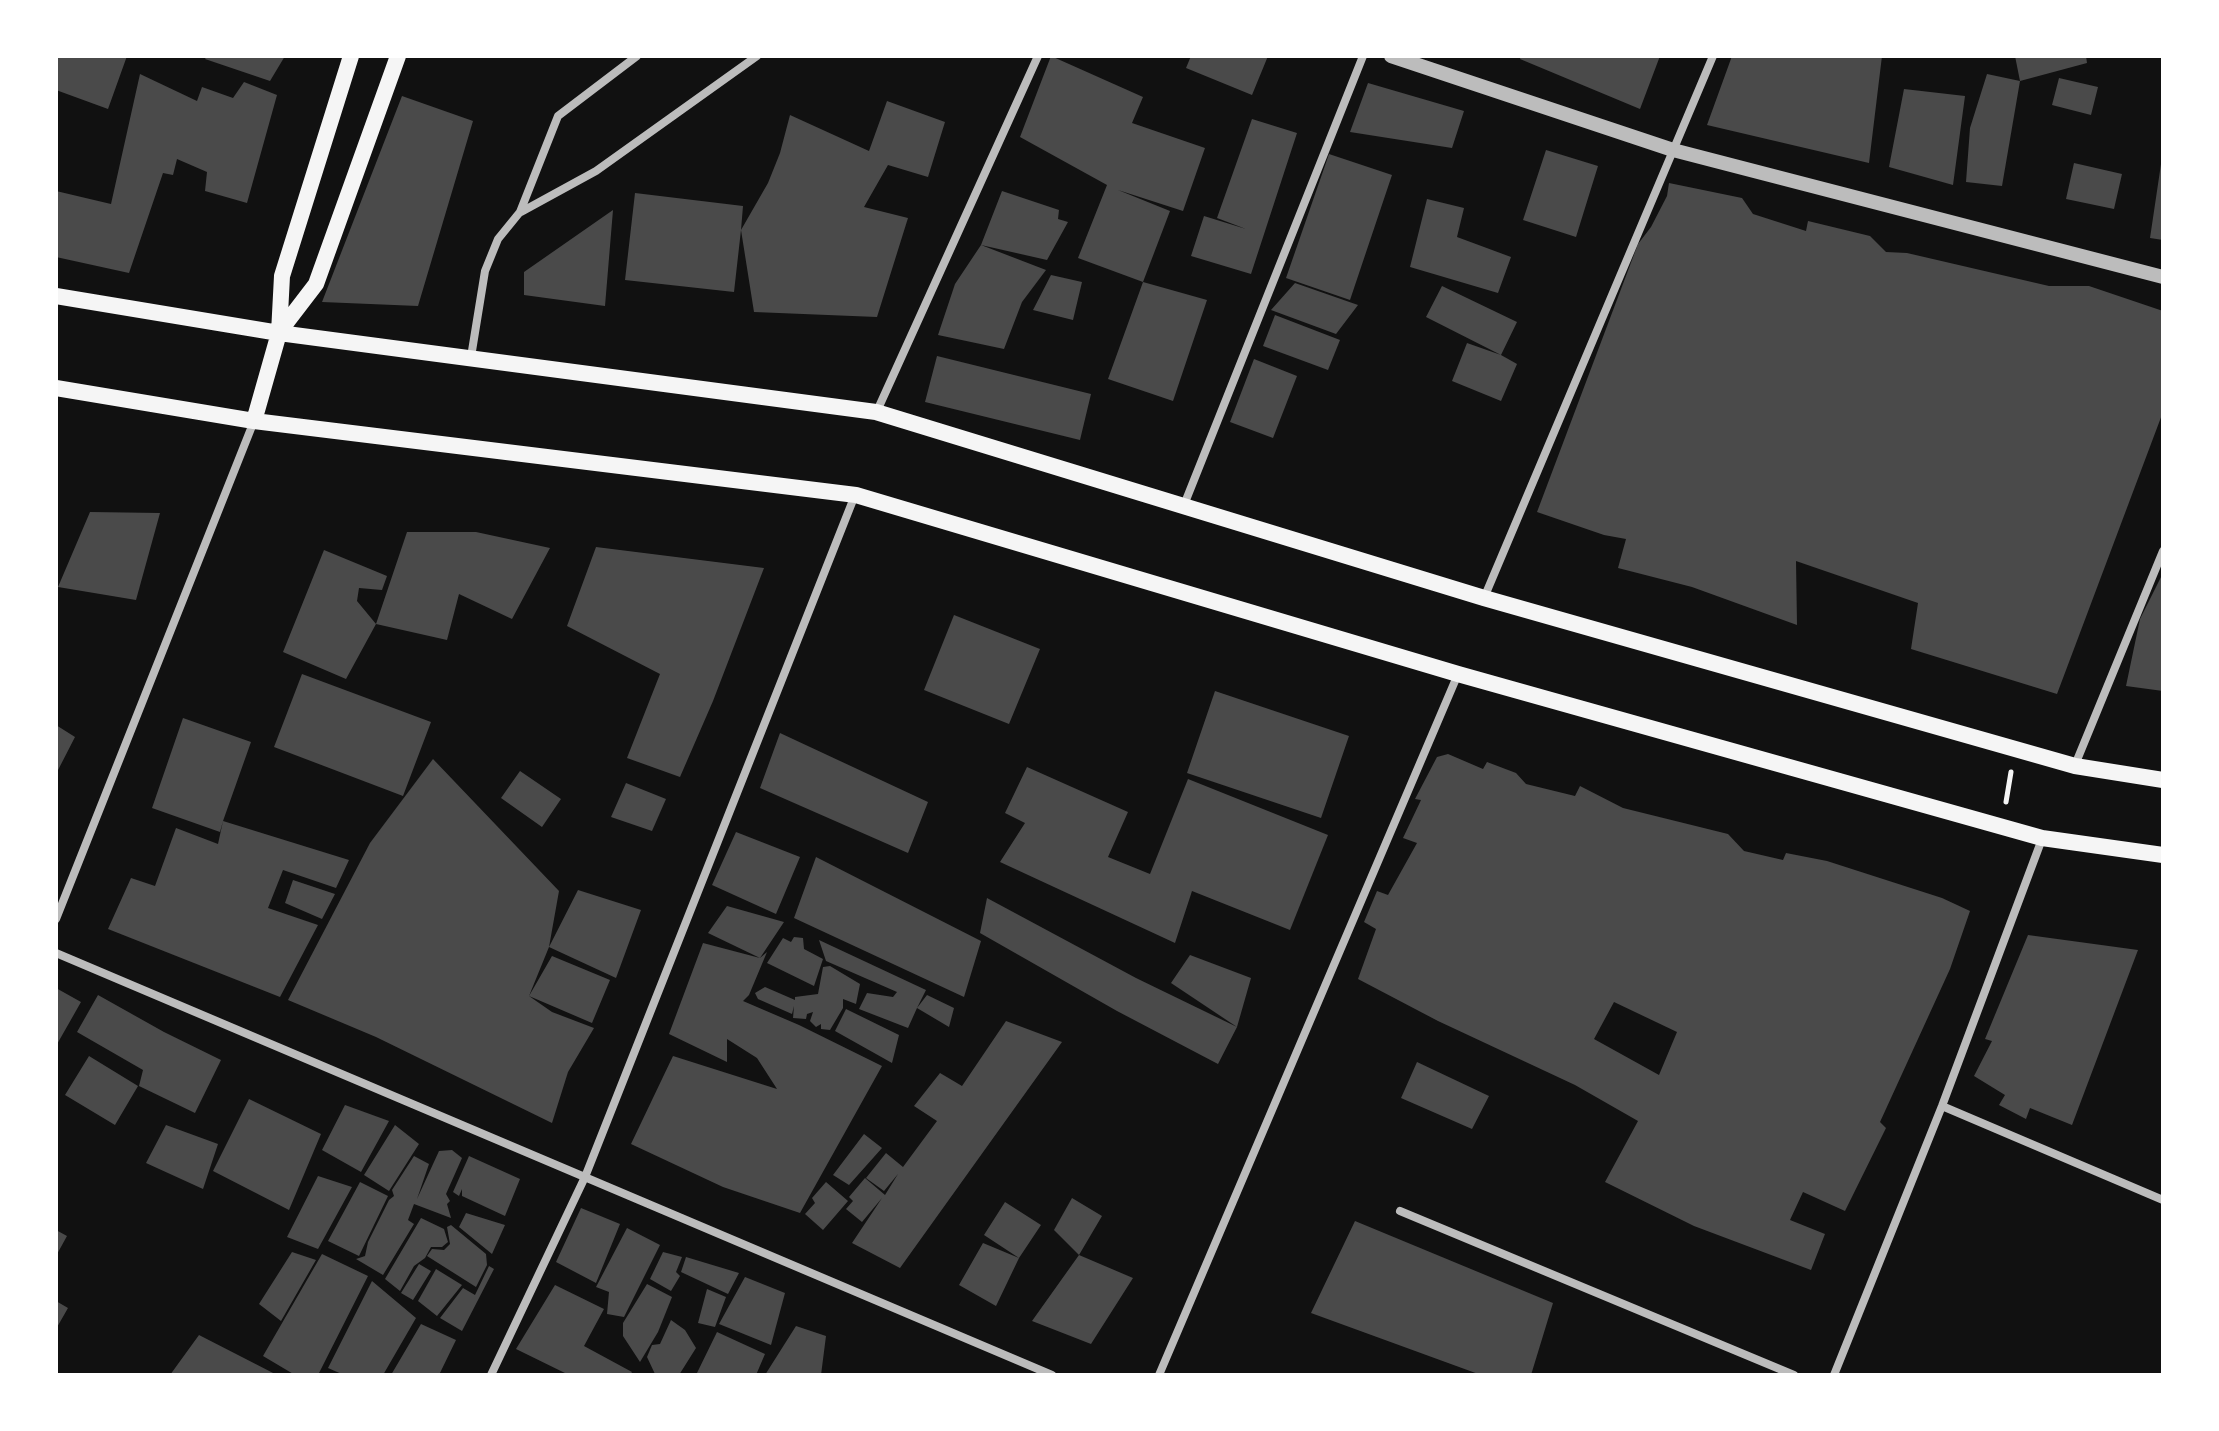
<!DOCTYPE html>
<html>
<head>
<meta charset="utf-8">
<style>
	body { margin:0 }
	#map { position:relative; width:2219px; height:1431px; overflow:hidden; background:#111; font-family:"Playfair Display",serif }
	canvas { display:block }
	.frame { position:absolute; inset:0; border:58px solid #fff; pointer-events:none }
</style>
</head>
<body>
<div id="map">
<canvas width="2219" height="1431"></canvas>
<div class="frame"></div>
</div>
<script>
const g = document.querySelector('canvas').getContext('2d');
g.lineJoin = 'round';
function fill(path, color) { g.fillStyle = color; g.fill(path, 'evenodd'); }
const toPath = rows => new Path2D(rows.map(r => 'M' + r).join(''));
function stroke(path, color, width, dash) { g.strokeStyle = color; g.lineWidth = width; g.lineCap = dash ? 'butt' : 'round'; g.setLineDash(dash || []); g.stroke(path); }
const building = toPath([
	[56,56,127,56,108,109,56,90],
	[207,56,285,56,270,81,205,59],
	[1051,56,1143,97,1132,123,1205,148,1183,211,1118,190,1170,211,1143,282,1207,300,1173,401,1108,379,1143,282,1078,258,1107,185,1020,137],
	[1191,56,1268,56,1252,95,1186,68],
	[1521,56,1660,56,1640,109,1520,59],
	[1732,56,1882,56,1869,163,1707,125],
	[2015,56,2086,56,2087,63,2020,81,2002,186,1966,182,1970,128,1987,74,2020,81],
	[140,74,197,101,202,87,233,98,244,82,277,95,247,203,205,191,207,172,177,159,173,175,163,173,129,273,56,257,56,191,111,204],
	[2059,78,2098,87,2091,115,2052,105],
	[1368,83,1464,111,1452,148,1350,132],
	[1904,89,1965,96,1953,185,1889,167],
	[402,96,473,121,418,306,322,302],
	[887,101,945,122,928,177,888,165,864,207,908,218,877,317,754,312,741,230,734,292,625,280,635,193,743,206,741,230,768,183,780,153,790,115,869,151],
	[1252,119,1297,133,1251,274,1191,256,1204,216,1246,229,1217,218],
	[1546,150,1598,166,1576,237,1523,220],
	[1329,154,1392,175,1350,300,1286,278],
	[2074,163,2122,174,2114,209,2066,199],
	[2161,164,2163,164,2163,240,2150,238],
	[1669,183,1742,198,1753,214,1806,231,1808,221,1870,236,1886,252,1907,253,2049,286,2089,286,2163,311,2163,412,2057,694,1911,649,1918,603,1796,561,1797,625,1692,587,1618,568,1626,539,1604,535,1537,512,1638,244,1651,227,1667,196],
	[1002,191,1059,210,1058,219,1068,222,1047,260,981,245],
	[1427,199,1464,208,1457,237,1511,257,1498,293,1410,267],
	[613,210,605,306,524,295,524,272],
	[981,245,1046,270,1022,302,1004,349,938,335,955,284],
	[1051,275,1082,282,1073,320,1033,310],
	[1295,283,1358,305,1336,334,1271,310],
	[1442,286,1517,322,1501,355,1426,317],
	[1275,315,1340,340,1328,370,1263,346],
	[1467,343,1501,355,1517,364,1501,401,1452,381],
	[937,356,1091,394,1080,440,925,402],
	[1254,359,1297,376,1273,438,1230,422],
	[90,512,160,513,136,600,58,587],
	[407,532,476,532,550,548,512,619,459,594,447,640,376,624],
	[596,547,764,568,713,701,680,777,627,758,660,674,567,626],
	[324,550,387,576,382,590,359,588,357,601,376,624,346,679,283,652],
	[2163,573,2163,691,2126,686,2140,619],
	[954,615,1040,649,1009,724,924,690],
	[302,674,431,722,403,796,274,747],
	[1215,691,1349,736,1321,818,1187,773],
	[183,718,251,742,223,821,349,860,336,888,283,870,268,908,318,925,280,997,108,929,131,878,155,886,176,828,218,844,223,821,220,832,152,808],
	[56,725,75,737,56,774],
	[780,733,928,802,908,853,760,788],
	[1448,754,1483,769,1487,762,1516,773,1526,784,1575,796,1580,786,1623,808,1728,834,1744,851,1783,860,1786,853,1827,861,1942,898,1970,911,1950,969,1880,1122,1886,1128,1845,1211,1803,1192,1790,1220,1825,1234,1811,1270,1694,1226,1605,1182,1638,1121,1575,1085,1438,1021,1358,979,1376,929,1364,922,1377,891,1388,895,1417,843,1403,838,1421,800,1415,799,1437,757],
	[1614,1002,1677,1032,1659,1075,1594,1039],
	[433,759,559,891,549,947,529,996,552,956,610,980,592,1023,529,996,552,1012,594,1028,568,1072,552,1123,376,1037,288,1000,370,843],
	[1027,767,1128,812,1108,857,1150,874,1188,779,1328,835,1290,930,1192,891,1175,943,1000,862,1025,823,1005,813],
	[520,771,561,799,542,827,501,798],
	[626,783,666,799,652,831,611,817],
	[736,832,800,857,776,914,712,885],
	[816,857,981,941,964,997,794,918],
	[293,880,335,894,322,919,285,903],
	[578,890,641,910,616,978,549,947],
	[987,898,1136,978,1237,1027,1218,1064,1117,1011,980,933],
	[727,906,784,922,760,958,767,952,749,995,743,1001,799,1025,882,1066,800,1213,723,1187,631,1144,673,1056,777,1089,757,1058,727,1039,727,1062,669,1034,703,943,760,958,708,933],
	[2028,935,2138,950,2072,1125,2030,1108,2026,1119,1999,1105,2005,1095,1974,1076,1992,1041,1985,1039],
	[794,937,803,938,804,949,823,959,814,986,767,963,783,938,791,942],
	[819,940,926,990,917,1008,927,995,954,1008,949,1027,917,1008,908,1028,859,1009,867,993,893,997,897,992,826,961],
	[1190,955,1251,978,1237,1027,1171,983],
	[830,966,860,984,856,1004,843,999,843,1008,830,1030,821,1029,821,1024,816,1027,810,1021,813,1012,807,1014,806,1019,793,1018,794,1006,792,1014,758,999,755,993,765,987,795,1000,795,997,818,994,823,967],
	[56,988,81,1002,56,1046],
	[98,995,164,1032,221,1060,195,1113,139,1086,143,1070,77,1032],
	[846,1009,899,1035,892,1063,835,1031],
	[1006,1021,1062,1042,900,1268,852,1243,882,1198,862,1222,846,1209,853,1201,849,1197,865,1178,885,1195,898,1174,884,1191,866,1178,886,1153,903,1167,937,1121,914,1106,940,1073,962,1086],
	[89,1056,138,1086,115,1125,65,1095],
	[1417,1062,1489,1096,1472,1129,1401,1098],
	[249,1099,321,1134,289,1210,213,1171],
	[345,1105,389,1121,361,1172,322,1150],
	[166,1125,218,1144,203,1189,146,1163],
	[395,1125,419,1144,389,1191,364,1175],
	[864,1134,882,1148,849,1185,833,1175],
	[452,1150,462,1158,446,1194,450,1201,447,1204,451,1218,414,1204,408,1220,414,1224,383,1275,356,1259,365,1256,368,1242,389,1200,394,1196,392,1190,414,1156,429,1164,417,1199,439,1151],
	[469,1156,520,1179,505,1216,462,1196,462,1189,459,1196,453,1192],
	[318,1176,352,1187,318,1249,287,1237],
	[360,1182,388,1196,359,1256,328,1241],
	[826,1182,848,1201,823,1230,805,1214,815,1203,812,1198],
	[1072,1198,1102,1216,1079,1255,1054,1230],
	[1005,1202,1041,1225,1019,1258,996,1306,959,1285,983,1243,1019,1258,984,1235],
	[581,1208,620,1224,596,1283,556,1262],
	[466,1213,505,1225,492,1254,459,1227],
	[421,1218,444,1229,448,1242,442,1247,431,1247,425,1258,414,1266,400,1291,385,1279],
	[1355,1221,1553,1303,1531,1375,1481,1375,1311,1313],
	[451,1225,486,1254,487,1265,476,1287,427,1256,432,1249,444,1250,450,1244,447,1227],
	[627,1228,660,1245,624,1317,607,1314,609,1292,596,1287],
	[56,1230,67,1236,56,1256],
	[292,1252,316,1260,281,1321,259,1304],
	[663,1252,682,1257,676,1272,680,1276,671,1291,650,1279],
	[322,1254,368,1276,318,1375,295,1375,263,1356],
	[1079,1255,1133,1278,1091,1344,1032,1321],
	[686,1257,739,1273,728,1294,681,1272],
	[419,1264,431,1271,413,1300,401,1293],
	[489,1266,494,1269,462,1331,440,1318,463,1288,475,1295],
	[436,1269,462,1285,437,1316,418,1301],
	[745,1277,785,1293,771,1345,719,1324],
	[372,1281,416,1318,383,1375,344,1375,328,1368],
	[647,1284,672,1297,658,1332,640,1362,623,1336,623,1323],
	[555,1285,604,1309,584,1346,632,1372,630,1375,569,1375,516,1349],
	[707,1289,726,1297,715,1327,698,1323],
	[56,1301,68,1308,56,1329],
	[671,1320,685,1330,696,1348,679,1375,658,1375,655,1374,647,1357,652,1345,660,1344],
	[421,1324,456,1340,439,1375,391,1375],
	[796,1326,826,1336,821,1375,765,1375],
	[717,1332,765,1354,756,1375,696,1375],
	[199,1335,277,1375,170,1375]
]);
const path = toPath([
	[2006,802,2011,772]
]);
const minor = toPath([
	[521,212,596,171,757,56],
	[471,357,485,271,498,239,520,212,558,116,637,56],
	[877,411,1038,56],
	[1184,505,1363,56],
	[1484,598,1713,56],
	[2075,765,2163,551],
	[56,919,254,421],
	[56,953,1052,1375],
	[1942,1106,2163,1200],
	[1400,1211,1794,1375],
	[491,1375,585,1177,855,495],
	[1159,1375,1458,674],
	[1834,1375,1942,1106,2042,839]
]);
const tertiary = toPath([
	[1391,56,1673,150,2163,277]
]);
const secondary = toPath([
	[56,296,279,333,876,412,1484,598,2075,766,2163,780],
	[280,331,316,284,398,56],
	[56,388,254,421,856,495,1458,674,2042,838,2163,855],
	[254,421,279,333,282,276,351,56]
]);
fill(building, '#4a4a4a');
stroke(path, '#f5f5f5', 5);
stroke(minor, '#bcbcbc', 8);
stroke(tertiary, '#bcbcbc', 14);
stroke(secondary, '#f5f5f5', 16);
</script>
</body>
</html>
